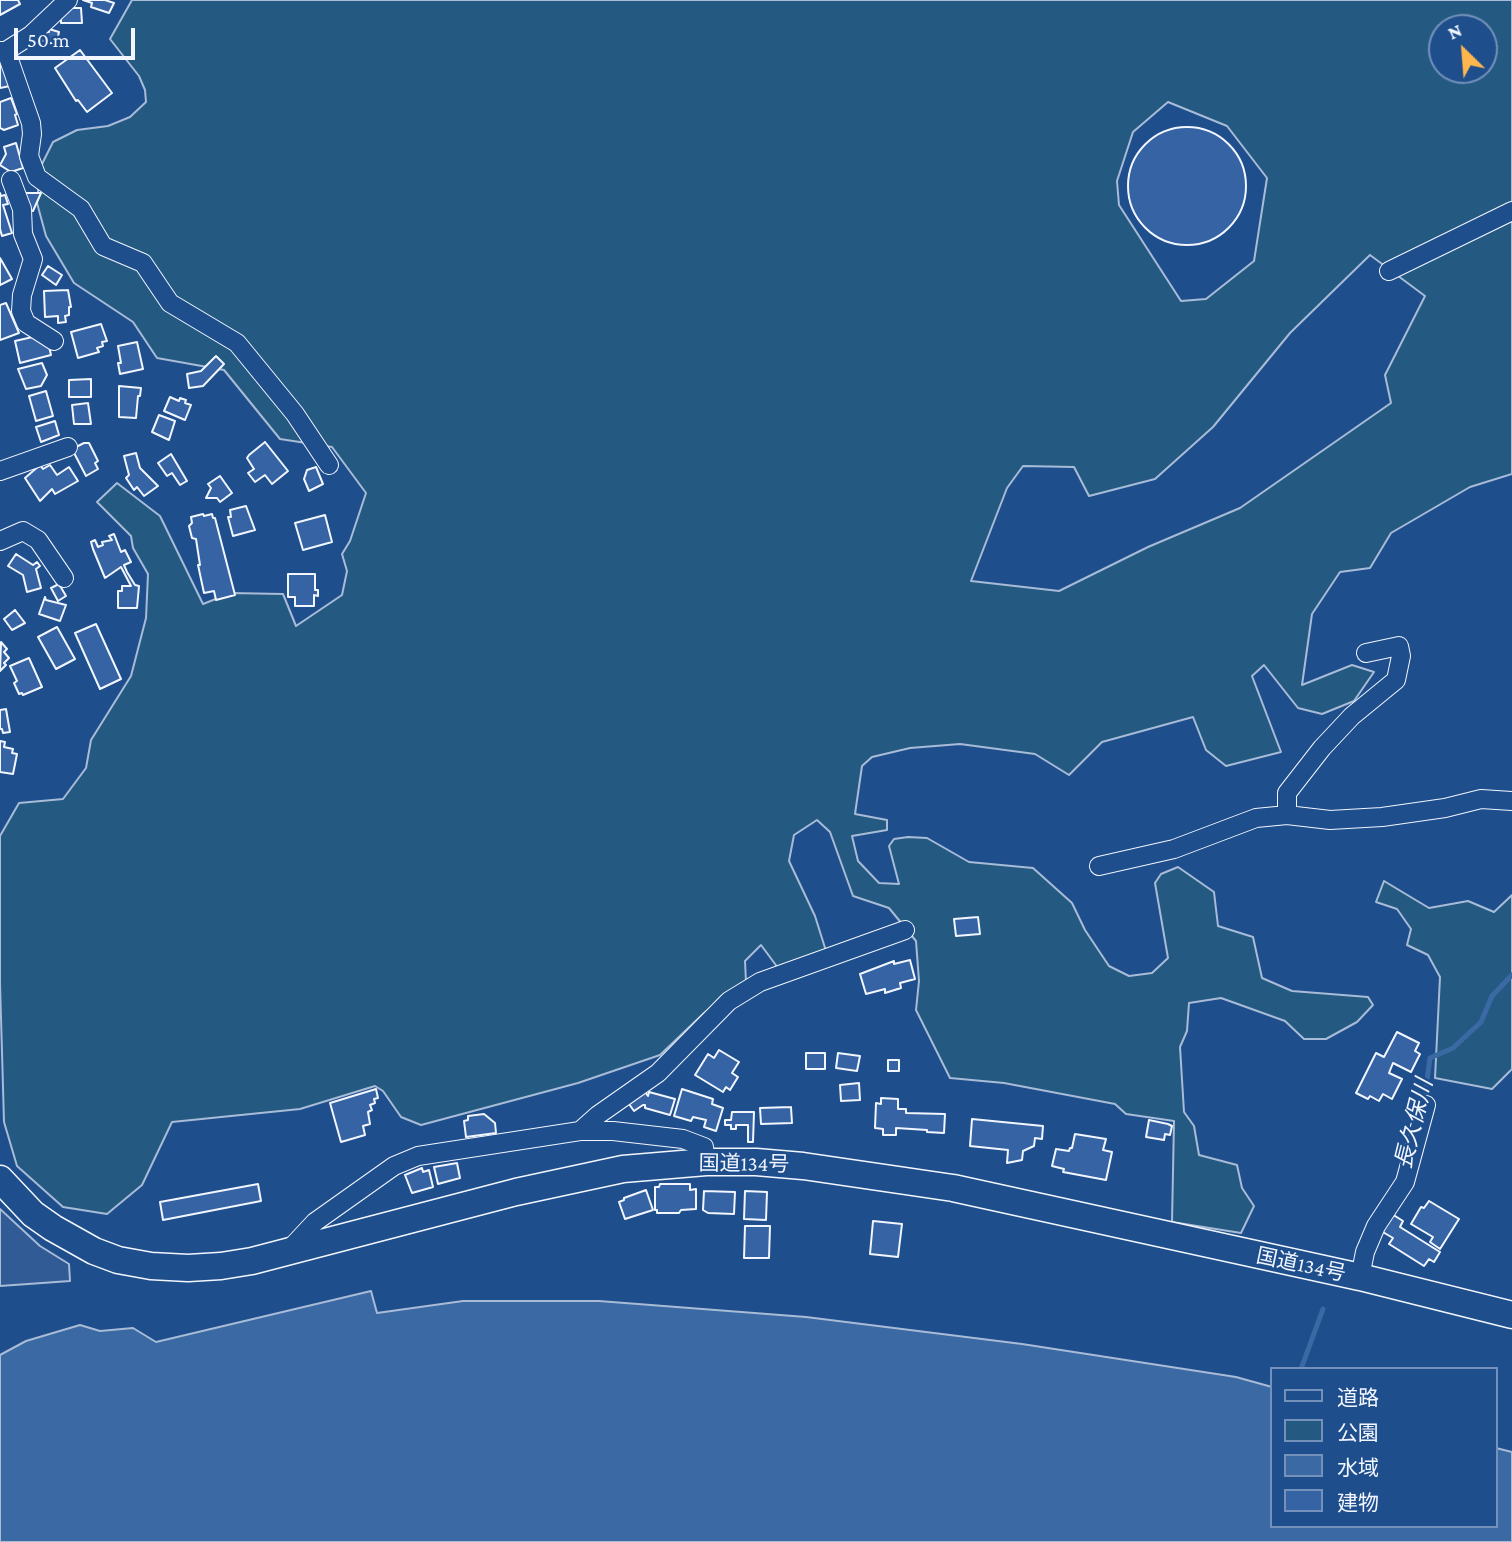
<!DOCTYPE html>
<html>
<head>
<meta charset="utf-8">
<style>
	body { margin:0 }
	#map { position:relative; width:1512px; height:1542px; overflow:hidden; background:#1f4e8c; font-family:"Crimson Pro","Noto Sans JP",serif }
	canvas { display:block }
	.legend { position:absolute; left:1270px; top:1367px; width:228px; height:161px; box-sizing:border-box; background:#1f4e8c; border:2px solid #7391ba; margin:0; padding:9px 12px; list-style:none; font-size:21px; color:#f2f6ff }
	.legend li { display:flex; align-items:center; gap:14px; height:35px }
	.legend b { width:35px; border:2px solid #7391ba }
	.north { position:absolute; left:1428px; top:14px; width:70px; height:70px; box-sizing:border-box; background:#1f4e8c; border:2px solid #7391ba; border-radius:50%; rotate:335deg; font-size:19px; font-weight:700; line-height:28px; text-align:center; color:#f2f6ff }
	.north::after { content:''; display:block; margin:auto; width:24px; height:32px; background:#ffb74d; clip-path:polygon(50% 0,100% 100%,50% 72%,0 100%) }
	.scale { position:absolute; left:14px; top:28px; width:121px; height:32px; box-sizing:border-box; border:4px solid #f2f6ff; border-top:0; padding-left:9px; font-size:21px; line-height:24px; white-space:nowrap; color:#f2f6ff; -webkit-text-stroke:5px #1f4e8c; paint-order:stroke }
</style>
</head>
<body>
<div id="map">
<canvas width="1512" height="1542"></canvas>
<ul class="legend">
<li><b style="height:9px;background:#1f4e8c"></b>道路</li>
<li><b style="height:19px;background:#245a82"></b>公園</li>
<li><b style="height:19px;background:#3b69a3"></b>水域</li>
<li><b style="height:19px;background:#3563a3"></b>建物</li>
</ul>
<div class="north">N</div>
<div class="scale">50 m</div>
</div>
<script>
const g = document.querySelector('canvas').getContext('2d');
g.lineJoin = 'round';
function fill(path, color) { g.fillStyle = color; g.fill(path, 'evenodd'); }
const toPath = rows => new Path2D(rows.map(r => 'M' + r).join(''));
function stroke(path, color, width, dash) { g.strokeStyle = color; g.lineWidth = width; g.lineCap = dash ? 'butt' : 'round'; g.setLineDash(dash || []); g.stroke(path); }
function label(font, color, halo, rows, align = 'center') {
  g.font = font + ' "Crimson Pro","Noto Sans JP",serif'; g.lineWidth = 5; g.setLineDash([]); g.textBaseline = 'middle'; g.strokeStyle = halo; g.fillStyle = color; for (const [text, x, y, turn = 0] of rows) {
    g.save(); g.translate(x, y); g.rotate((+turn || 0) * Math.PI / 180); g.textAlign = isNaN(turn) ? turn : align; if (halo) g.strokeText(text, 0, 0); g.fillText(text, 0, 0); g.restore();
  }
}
const green = toPath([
	[132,0,1512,0,1512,474,1470,487,1391,533,1370,568,1340,572,1312,614,1302,685,1352,665,1374,672,1354,701,1322,714,1298,708,1264,665,1252,676,1281,752,1226,766,1206,750,1193,717,1102,742,1069,775,1035,754,960,744,910,748,872,757,862,766,855,814,887,820,887,830,852,836,858,861,879,883,899,884,889,846,894,839,908,837,927,838,969,862,1033,868,1072,903,1085,930,1109,966,1129,976,1152,973,1168,958,1155,883,1161,874,1178,867,1214,892,1218,926,1253,937,1262,978,1292,991,1368,997,1373,1005,1357,1022,1326,1039,1304,1039,1285,1021,1221,998,1189,1003,1187,1031,1180,1047,1184,1112,1194,1126,1199,1155,1237,1165,1242,1188,1254,1206,1241,1233,1172,1222,1174,1121,1126,1114,1115,1104,1004,1083,950,1078,916,1010,919,981,916,941,889,908,853,896,830,832,817,820,794,835,789,861,815,916,826,951,778,968,761,945,745,961,746,982,704,1013,660,1055,578,1083,421,1125,401,1117,383,1091,375,1086,300,1109,172,1122,142,1185,107,1214,63,1207,17,1166,4,1122,0,983,0,836,19,803,63,799,86,768,91,740,131,676,146,618,148,574,133,548,131,536,97,502,117,483,160,516,203,604,231,593,283,594,296,626,342,595,347,571,342,554,350,541,366,493,332,447,280,439,224,370,157,358,133,322,74,283,46,236,37,203,40,168,53,142,77,130,108,126,130,117,146,102,145,90,139,76,110,39,132,0],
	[1442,28,1484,28,1484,70,1442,70,1442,28],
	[1168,102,1227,126,1267,178,1254,261,1206,299,1181,301,1119,205,1117,181,1133,132,1168,102],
	[1370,255,1425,296,1385,375,1391,403,1240,508,1148,547,1059,591,971,581,1007,488,1023,466,1074,467,1089,496,1155,479,1213,427,1290,333,1370,255],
	[1384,881,1429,908,1468,901,1494,912,1512,895,1512,1069,1492,1089,1435,1078,1440,977,1428,955,1407,945,1411,929,1397,909,1376,902,1384,881]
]);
const parking = toPath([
	[0,1209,40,1246,69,1264,70,1281,0,1286,0,1209]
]);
const water = toPath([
	[371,1291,377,1313,463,1301,599,1301,806,1317,1022,1344,1236,1377,1272,1387,1272,1526,1496,1526,1496,1448,1512,1452,1512,1542,0,1542,0,1355,26,1341,80,1325,100,1331,133,1328,156,1342,371,1291]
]);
const stream = toPath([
	[1424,1102,1430,1058,1453,1048,1481,1022,1492,996,1512,975],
	[1301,1369,1323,1309]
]);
const building = toPath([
	[0,0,18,0,20,4,0,15,0,0],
	[83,0,105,0,114,3,109,13,91,7,92,3,83,0],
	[61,8,81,8,82,23,61,23,61,8],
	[49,29,59,32,56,45,41,40,44,30,49,32,49,29],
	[80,50,112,93,87,112,78,100,76,101,55,68,80,50],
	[3,60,10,86,0,88,0,61,3,60],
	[11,98,17,114,15,115,18,125,4,130,0,128,0,102,11,98],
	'1128 186a59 59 0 1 1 118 0a59 59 0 1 1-118 0Z',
	[16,143,23,168,11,172,0,165,6,154,4,147,16,143],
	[0,193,1,196,5,195,8,204,3,205,12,233,2,236,0,229,0,193],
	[25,193,41,193,33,211,30,210,25,193],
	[0,258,12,279,0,285,0,258],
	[48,266,62,275,56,285,42,275,48,266],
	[68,290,71,307,69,307,69,315,65,316,66,322,58,323,58,316,45,317,44,291,68,290],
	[6,303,19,333,0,340,0,305,6,303],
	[101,324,107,341,102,342,103,346,97,348,99,352,78,358,71,332,101,324],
	[37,336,48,342,51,355,20,363,15,341,37,336],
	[137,342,143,369,120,374,118,363,121,363,118,346,137,342],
	[216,356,224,364,203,386,189,388,187,374,201,371,216,356],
	[42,363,47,375,41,386,26,389,18,369,42,363],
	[91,379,91,397,69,397,69,380,91,379],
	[119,386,141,388,140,396,138,396,136,418,119,417,119,386],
	[46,391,53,416,36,421,29,396,46,391],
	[170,397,179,401,180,398,186,400,185,403,191,405,185,420,164,411,170,397],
	[88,403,91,424,74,424,72,405,88,403],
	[159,415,175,421,169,440,152,432,159,415],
	[55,421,59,435,41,442,36,427,55,421],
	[265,442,288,471,272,484,265,475,255,482,248,473,254,469,247,458,249,455,265,442],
	[84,443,89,443,98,461,95,463,98,469,86,476,72,449,84,443],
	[136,453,140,468,158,486,144,496,137,487,134,490,126,478,129,475,124,456,136,453],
	[171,454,187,481,180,485,172,473,167,476,158,463,171,454],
	[40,465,43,469,50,465,57,475,69,467,78,481,55,494,52,489,40,501,25,478,40,465],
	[316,467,323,484,309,491,304,479,307,470,316,467],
	[220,476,232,493,220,502,217,498,206,498,211,488,208,484,220,476],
	[246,506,255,530,233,536,228,517,231,517,230,510,246,506],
	[203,514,204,516,212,514,213,518,215,518,235,595,216,600,214,591,204,593,198,565,200,565,196,539,192,538,189,526,192,523,191,517,203,514],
	[325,515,332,542,303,550,295,523,325,515],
	[114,534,121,552,125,550,131,562,124,565,127,572,135,585,139,586,137,608,118,608,118,591,122,591,122,586,131,586,121,567,105,578,93,549,91,542,95,540,98,547,103,545,102,542,112,540,109,536,114,534],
	[16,554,33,565,37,562,40,566,36,569,41,588,27,592,23,575,8,566,16,554],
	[288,574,315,574,315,590,318,590,318,596,314,595,314,606,295,606,295,597,288,597,288,574],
	[59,584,66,596,58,601,51,588,59,584],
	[45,597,46,600,66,605,60,621,39,614,45,597],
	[15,610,25,623,12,630,4,619,15,610],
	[96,624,121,679,100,689,75,633,96,624],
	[57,627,75,659,56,669,38,637,57,627],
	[1,642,7,649,4,652,9,658,4,663,6,665,0,671,1,642],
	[29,658,42,687,23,695,22,693,19,694,14,683,17,681,10,666,29,658],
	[6,709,10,732,3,733,2,729,0,729,0,710,6,709],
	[0,741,5,742,4,747,13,749,12,753,17,754,13,774,0,772,0,741],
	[978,917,980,934,956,936,954,919,978,917],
	[910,960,915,979,900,983,901,988,885,993,885,989,866,994,860,974,894,961,894,964,910,960],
	[1397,1032,1419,1043,1415,1051,1420,1054,1411,1072,1393,1063,1389,1073,1402,1079,1392,1099,1383,1094,1379,1101,1370,1096,1368,1099,1356,1093,1376,1053,1384,1057,1397,1032],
	[719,1050,739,1062,732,1073,738,1077,730,1090,726,1087,723,1092,695,1075,708,1054,714,1058,719,1050],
	[806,1053,825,1053,825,1069,806,1069,806,1053],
	[838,1053,860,1056,857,1071,836,1068,838,1053],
	[888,1060,899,1060,899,1071,888,1071,888,1060],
	[859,1083,860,1100,841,1101,840,1085,859,1083],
	[376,1089,378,1098,374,1099,375,1103,370,1105,372,1110,368,1112,370,1124,363,1126,365,1135,341,1142,330,1103,376,1089],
	[682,1089,713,1099,712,1104,723,1108,716,1131,704,1127,706,1120,693,1117,691,1121,674,1116,682,1089],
	[645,1092,648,1096,649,1092,675,1099,670,1115,645,1108,645,1105,643,1105,634,1111,629,1104,645,1092],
	[881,1098,898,1099,898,1109,906,1109,906,1113,945,1114,944,1133,927,1132,927,1130,896,1128,896,1135,883,1135,883,1129,875,1128,876,1103,881,1104,881,1098],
	[791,1107,792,1123,761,1124,760,1108,791,1107],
	[732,1112,754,1112,753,1142,748,1142,748,1125,736,1125,736,1129,731,1129,731,1125,725,1125,725,1120,731,1120,732,1112],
	[484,1114,495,1123,496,1133,466,1137,464,1121,468,1120,468,1116,484,1114],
	[972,1119,1043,1126,1042,1139,1035,1138,1034,1146,1023,1151,1022,1160,1007,1163,1008,1150,970,1146,972,1119],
	[1149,1120,1168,1124,1172,1126,1170,1135,1165,1134,1164,1140,1146,1137,1149,1120],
	[1075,1134,1106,1139,1103,1150,1112,1152,1106,1180,1063,1172,1064,1169,1052,1166,1056,1149,1069,1151,1070,1148,1072,1148,1075,1134],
	[457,1163,460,1178,438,1184,434,1167,457,1163],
	[422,1168,423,1172,429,1170,433,1187,412,1193,405,1175,422,1168],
	[258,1184,261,1201,163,1220,160,1202,258,1184],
	[660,1184,690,1184,690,1190,696,1189,696,1209,681,1210,679,1213,657,1213,657,1210,655,1210,655,1187,659,1187,660,1184],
	[646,1190,653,1210,625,1219,619,1202,624,1200,624,1198,646,1190],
	[704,1191,735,1192,734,1214,708,1213,703,1210,704,1191],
	[745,1191,767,1192,766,1220,744,1219,745,1191],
	[1429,1201,1459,1219,1440,1249,1430,1242,1433,1237,1411,1224,1421,1207,1424,1208,1429,1201],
	[1392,1214,1403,1221,1400,1227,1440,1252,1434,1262,1429,1259,1424,1266,1389,1244,1393,1238,1381,1231,1392,1214],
	[873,1221,902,1224,898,1257,870,1254,873,1221],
	[745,1226,770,1226,769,1258,744,1258,745,1226]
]);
const minor = toPath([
	[0,51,6,51,31,35,68,0],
	[6,51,31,123,32,134,29,156,37,177,81,209,103,246,143,263,170,303,237,343,295,414,329,465],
	[11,180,22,209,23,234,33,259,22,295,21,311,26,323,54,341],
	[1389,271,1512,211],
	[0,471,68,447],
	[0,541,23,531,38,540,64,578],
	[1287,815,1287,793,1322,748,1352,716,1396,680,1401,656,1399,646,1366,653],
	[1099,866,1174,849,1256,818,1287,815,1330,820,1382,817,1445,808,1481,799,1512,801],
	[580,1131,598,1115,658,1073,729,1001,760,982,905,930],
	[287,1252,315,1222,394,1166,418,1156,580,1131,613,1131,683,1139,704,1147,706,1162],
	[1360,1277,1365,1252,1376,1226,1405,1182,1426,1105]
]);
const highway = toPath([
	[0,1179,33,1214,53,1228,94,1251,118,1260,151,1266,188,1268,221,1266,252,1261,516,1192,623,1169,706,1162,756,1162,803,1166,953,1188,1360,1277,1512,1315]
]);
const streetNames = [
	["国道134号",744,1164,1],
	["国道134号",1301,1265,12]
];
const waterNames = [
	["長久保川",1414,1124,-76]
];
fill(green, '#245a82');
stroke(green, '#a8bbd7', 2);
fill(parking, '#305b95');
stroke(parking, '#a8bbd7', 2);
fill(water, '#3b69a3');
stroke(water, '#a8bbd7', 2);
stroke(stream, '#3b69a3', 5);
fill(building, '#3563a3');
stroke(building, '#f2f6ff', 2);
stroke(minor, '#f2f6ff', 20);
stroke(highway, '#f2f6ff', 29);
stroke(minor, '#1f4e8c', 18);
stroke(highway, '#1f4e8c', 26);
label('21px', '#f2f6ff', '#1f4e8c', streetNames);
label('italic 23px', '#f2f6ff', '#1f4e8c', waterNames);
</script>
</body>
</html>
